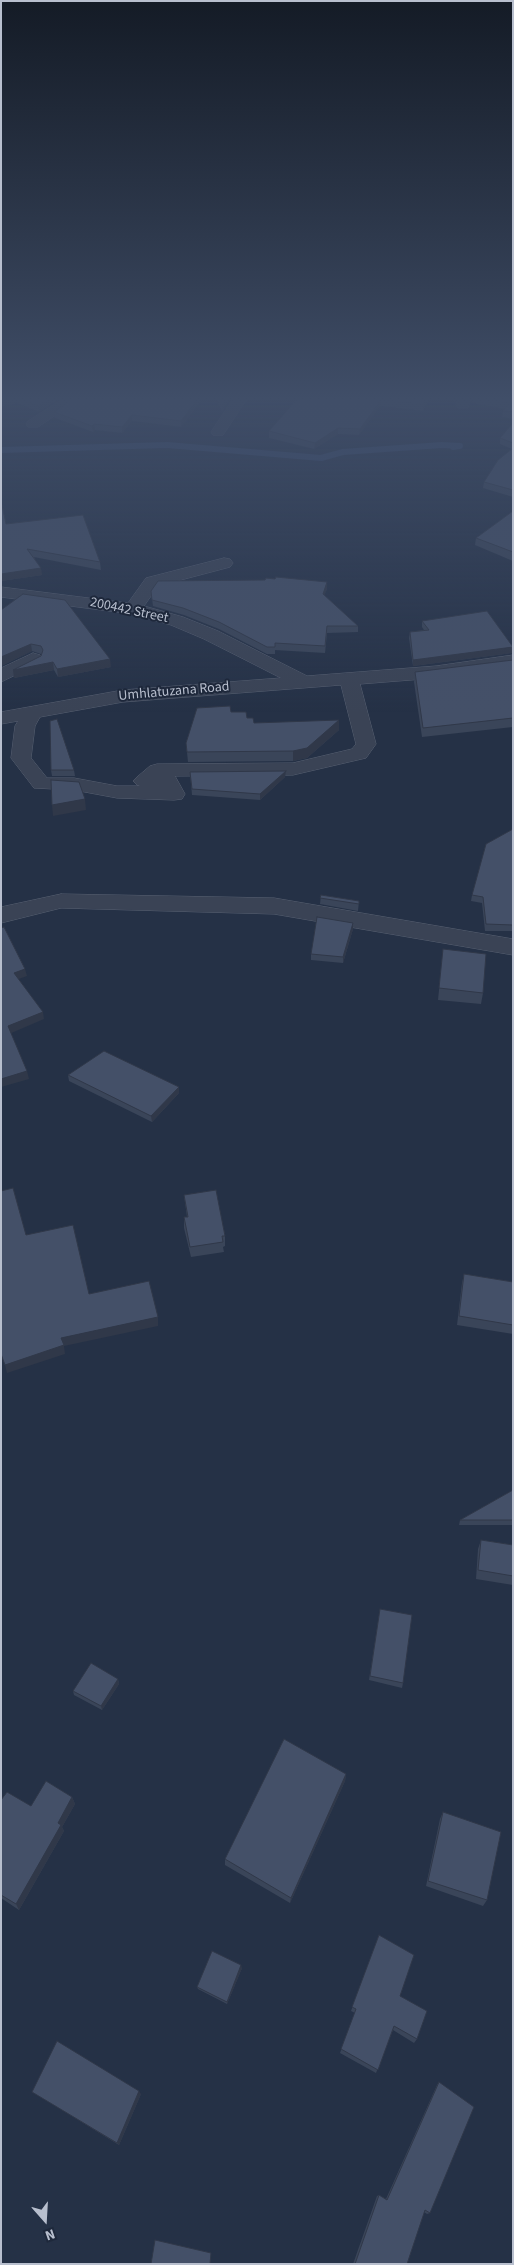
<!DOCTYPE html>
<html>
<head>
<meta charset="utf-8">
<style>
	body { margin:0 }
	#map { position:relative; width:514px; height:2265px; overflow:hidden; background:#253146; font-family:"Source Sans 3",sans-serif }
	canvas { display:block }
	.frame { position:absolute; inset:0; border:2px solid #b8bfce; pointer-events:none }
	.north { position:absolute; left:20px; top:2195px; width:50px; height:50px; -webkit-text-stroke:4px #1e283b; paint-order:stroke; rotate:161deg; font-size:14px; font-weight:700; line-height:20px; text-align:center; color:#b8bfce }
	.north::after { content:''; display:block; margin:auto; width:18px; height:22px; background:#b8bfce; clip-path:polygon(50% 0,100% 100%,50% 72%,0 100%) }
</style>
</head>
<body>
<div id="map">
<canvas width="514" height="2265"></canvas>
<div class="frame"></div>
<div class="north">N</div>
</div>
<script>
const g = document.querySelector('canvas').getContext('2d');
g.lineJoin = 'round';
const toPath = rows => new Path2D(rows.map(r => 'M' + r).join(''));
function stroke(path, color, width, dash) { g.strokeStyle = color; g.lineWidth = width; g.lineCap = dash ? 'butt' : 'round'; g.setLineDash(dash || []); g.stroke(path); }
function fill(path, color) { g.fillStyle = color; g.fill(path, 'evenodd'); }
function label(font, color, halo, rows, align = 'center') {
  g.font = font + ' "Source Sans 3",sans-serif'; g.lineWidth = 4; g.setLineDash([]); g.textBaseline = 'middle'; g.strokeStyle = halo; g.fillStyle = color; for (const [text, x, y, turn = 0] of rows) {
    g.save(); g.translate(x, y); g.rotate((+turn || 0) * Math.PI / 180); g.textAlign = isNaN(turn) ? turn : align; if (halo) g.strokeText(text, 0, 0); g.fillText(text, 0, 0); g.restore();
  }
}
const stream = toPath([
	[1,450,167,445,321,458,343,452,442,445,460,446,453,447]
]);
const minor = toPath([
	[67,396,84,396,38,427,28,427,26,424,28,421,67,396],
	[235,396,249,396,223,435,213,435,211,432,235,396],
	[458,396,472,396,468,408,458,408,456,405,458,396],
	[224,558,230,559,233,563,230,567,158,586,144,606,183,617,218,631,307,676,436,666,513,655,513,667,436,678,360,684,376,744,366,758,293,775,175,776,185,794,182,799,174,800,117,798,74,790,34,788,11,758,15,726,18,721,1,724,1,712,123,690,281,678,204,639,171,625,132,614,1,597,1,587,128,603,146,578,224,558],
	[341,685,356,744,352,749,293,763,157,764,150,766,137,777,133,781,137,785,140,786,117,786,74,778,47,778,31,758,35,726,40,717,123,702,341,685],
	[33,653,40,655,42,659,40,663,1,682,1,668,33,653],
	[61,894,274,898,513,939,513,955,274,914,61,908,1,923,1,907,61,894]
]);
const wall = toPath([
	[1,396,63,396,39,412,17,403,1,407],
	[77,396,205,396,181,427,132,421,122,433,95,430,93,432,55,418,54,412],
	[215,396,231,396,222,412],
	[300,396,456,396,455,401,430,397,423,411,380,406,359,435,338,434,314,449,269,438,269,431],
	[473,396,513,396,513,419,502,417,503,411,505,409,472,403],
	[513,423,513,497,483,488,484,482,512,449,500,444,500,438],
	[1,505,6,524,100,562,101,570,34,557,42,575,1,581],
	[513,511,513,561,475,545,476,538],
	[327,589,324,595,358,626,358,632,327,633,325,653,275,650,275,654,267,654,219,629,184,615,153,606,151,591],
	[1,610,111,667,58,677,54,670,14,678,41,656,41,654,32,651,1,666],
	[422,621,512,653,413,666,409,638,410,632,424,630,422,627],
	[513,660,513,727,422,737,414,682,415,672],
	[231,712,247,718,254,723,339,730,307,758,293,761,188,762,186,743],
	[51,770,74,770,75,776,52,776],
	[286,771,285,777,260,800,192,795,190,772],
	[513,829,513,931,485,931,482,903,471,901,472,895],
	[321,895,359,901,358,911,320,904],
	[353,923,353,929,343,963,311,960,311,954],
	[442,960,483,993,481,1004,438,1000],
	[68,1075,179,1087,179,1093,152,1122,69,1081],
	[184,1195,225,1236,225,1246,223,1247,224,1252,191,1257,184,1228,184,1217,187,1217],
	[464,1274,513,1282,513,1334,457,1325,462,1283],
	[513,1490,513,1525,459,1525,460,1520],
	[481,1540,513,1545,513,1585,476,1579,478,1549],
	[380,1609,403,1683,402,1688,369,1680],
	[118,1679,119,1684,102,1710,74,1695,73,1691],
	[346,1774,345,1781,290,1903,225,1865,225,1859],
	[72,1797,75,1804,62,1827,64,1831,19,1910,1,1898,1,1800,31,1806],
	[443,1812,487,1900,483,1906,426,1886,440,1819],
	[379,1935,400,1996,417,2039,414,2043,393,2030,376,2073,340,2053,355,2013,351,2011],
	[242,1968,227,2004,198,1989,197,1987],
	[439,2082,430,2213,427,2214,424,2212,407,2264,353,2264,377,2196,379,2195,386,2199,437,2085],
	[32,2092,141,2094,119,2145,36,2094]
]);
const shadedWall = toPath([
	[53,396,63,396,39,412,38,406],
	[200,396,205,396,181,427,181,421],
	[227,396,231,396,222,412,222,405],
	[428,396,430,397,423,411,423,404],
	[16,397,17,403,1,407,1,401],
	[381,400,380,406,359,435,360,429],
	[132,415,132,421,122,433,122,427],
	[94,424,95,430,93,432,92,426],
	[338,428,338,434,314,449,315,443],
	[41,568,42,575,1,581,1,574],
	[327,582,327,589,322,601,323,594],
	[31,644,32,651,1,666,1,657],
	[513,647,512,653,413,666,413,660],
	[110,659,111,667,58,677,57,669],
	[53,662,54,670,14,678,13,670],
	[339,720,339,730,307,758,293,761,293,751],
	[286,771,285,777,260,800,260,794],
	[85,799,86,810,53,816,52,805],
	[353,923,353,929,343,963,343,957],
	[25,969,27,976,16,980,14,973],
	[43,1012,44,1019,9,1034,8,1026],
	[27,1071,29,1079,1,1087,1,1079],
	[179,1087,179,1093,152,1122,151,1116],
	[158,1317,158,1326,64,1346,65,1354,7,1373,5,1365,61,1338],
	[118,1679,119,1684,102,1710,101,1706],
	[346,1774,345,1781,290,1903,291,1898],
	[72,1797,75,1804,62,1827,64,1831,19,1910,16,1904,58,1823],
	[241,1965,242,1968,227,2004,227,2002],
	[139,2091,141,2094,119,2145,117,2143]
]);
const building = toPath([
	[1,396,53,396,38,406,16,397,1,401,1,396],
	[77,396,200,396,181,421,132,415,122,427,94,424,92,426,54,412,77,396],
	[218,396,227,396,222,405,218,396],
	[300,396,428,396,423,404,381,400,360,429,338,428,315,443,269,431,300,396],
	[473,396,513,396,513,412,503,411,510,403,472,397,473,396],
	[513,423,513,443,500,438,513,423],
	[513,448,513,490,484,482,498,460,513,448],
	[1,505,2,505,6,524,83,515,100,562,27,549,41,568,1,574,1,505],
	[513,511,513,552,476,538,513,511],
	[276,577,327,582,323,594,358,626,327,626,325,646,275,643,275,647,267,647,219,622,183,608,152,600,151,591,158,581,265,580,266,578,275,579,276,577],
	[23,594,65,600,110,659,57,669,53,662,13,670,41,656,43,650,41,646,31,644,1,657,1,610,23,594],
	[487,611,513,647,413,660,410,632,429,630,422,621,487,611],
	[513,660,513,718,423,728,415,672,513,660],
	[230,706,231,712,246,712,247,718,253,718,254,723,339,720,307,748,293,751,187,752,186,743,197,708,230,706],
	[57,719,74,770,51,770,50,721,57,719],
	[286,771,260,794,192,789,190,772,286,771],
	[51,780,79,782,85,799,52,805,51,780],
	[513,829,513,925,486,924,483,897,472,895,486,844,513,829],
	[321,895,359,901,359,904,320,898,321,895],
	[317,917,353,923,343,957,311,954,317,917],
	[4,927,25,969,14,973,43,1012,8,1026,27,1071,1,1079,1,928,4,927],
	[443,949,486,954,483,993,439,988,443,949],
	[104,1051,179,1087,151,1116,68,1075,104,1051],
	[13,1188,26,1235,73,1225,89,1294,149,1281,158,1317,61,1338,64,1345,5,1365,1,1354,1,1191,13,1188],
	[216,1190,225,1236,222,1236,223,1242,190,1247,184,1217,188,1217,184,1195,216,1190],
	[464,1274,513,1282,513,1325,459,1316,464,1274],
	[513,1490,513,1520,460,1520,513,1490],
	[481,1540,513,1545,513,1576,478,1570,481,1540],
	[380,1609,412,1615,403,1683,370,1676,380,1609],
	[91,1663,118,1679,101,1706,73,1691,91,1663],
	[284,1739,346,1774,291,1898,225,1859,284,1739],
	[46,1781,72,1797,58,1823,61,1825,16,1904,1,1895,1,1800,7,1792,31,1806,46,1781],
	[443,1812,501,1832,487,1900,428,1881,443,1812],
	[379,1935,414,1955,400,1996,427,2011,417,2039,394,2026,378,2070,341,2049,356,2009,352,2007,379,1935],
	[212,1951,241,1965,227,2002,197,1987,212,1951],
	[57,2041,139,2091,117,2143,32,2092,57,2041],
	[439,2082,474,2107,430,2213,425,2210,407,2264,355,2264,379,2195,387,2200,439,2082],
	[155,2240,211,2253,210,2264,151,2264,155,2240]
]);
const farStreetnames = [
	["200442 Street",129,611,12],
	["Umhlatuzana Road",174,692,-5]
];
stroke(stream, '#374a6e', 6);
stroke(minor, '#586172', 1);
fill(minor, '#3a4355');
fill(wall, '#3a4559');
fill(shadedWall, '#303849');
fill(building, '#445068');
stroke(building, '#303849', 1);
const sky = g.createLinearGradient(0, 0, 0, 713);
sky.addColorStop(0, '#141b26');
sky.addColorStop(0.56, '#404e68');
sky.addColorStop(1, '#404e6800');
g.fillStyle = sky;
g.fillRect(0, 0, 514, 713);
label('14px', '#b8bfce', '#1e283b', farStreetnames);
</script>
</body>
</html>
